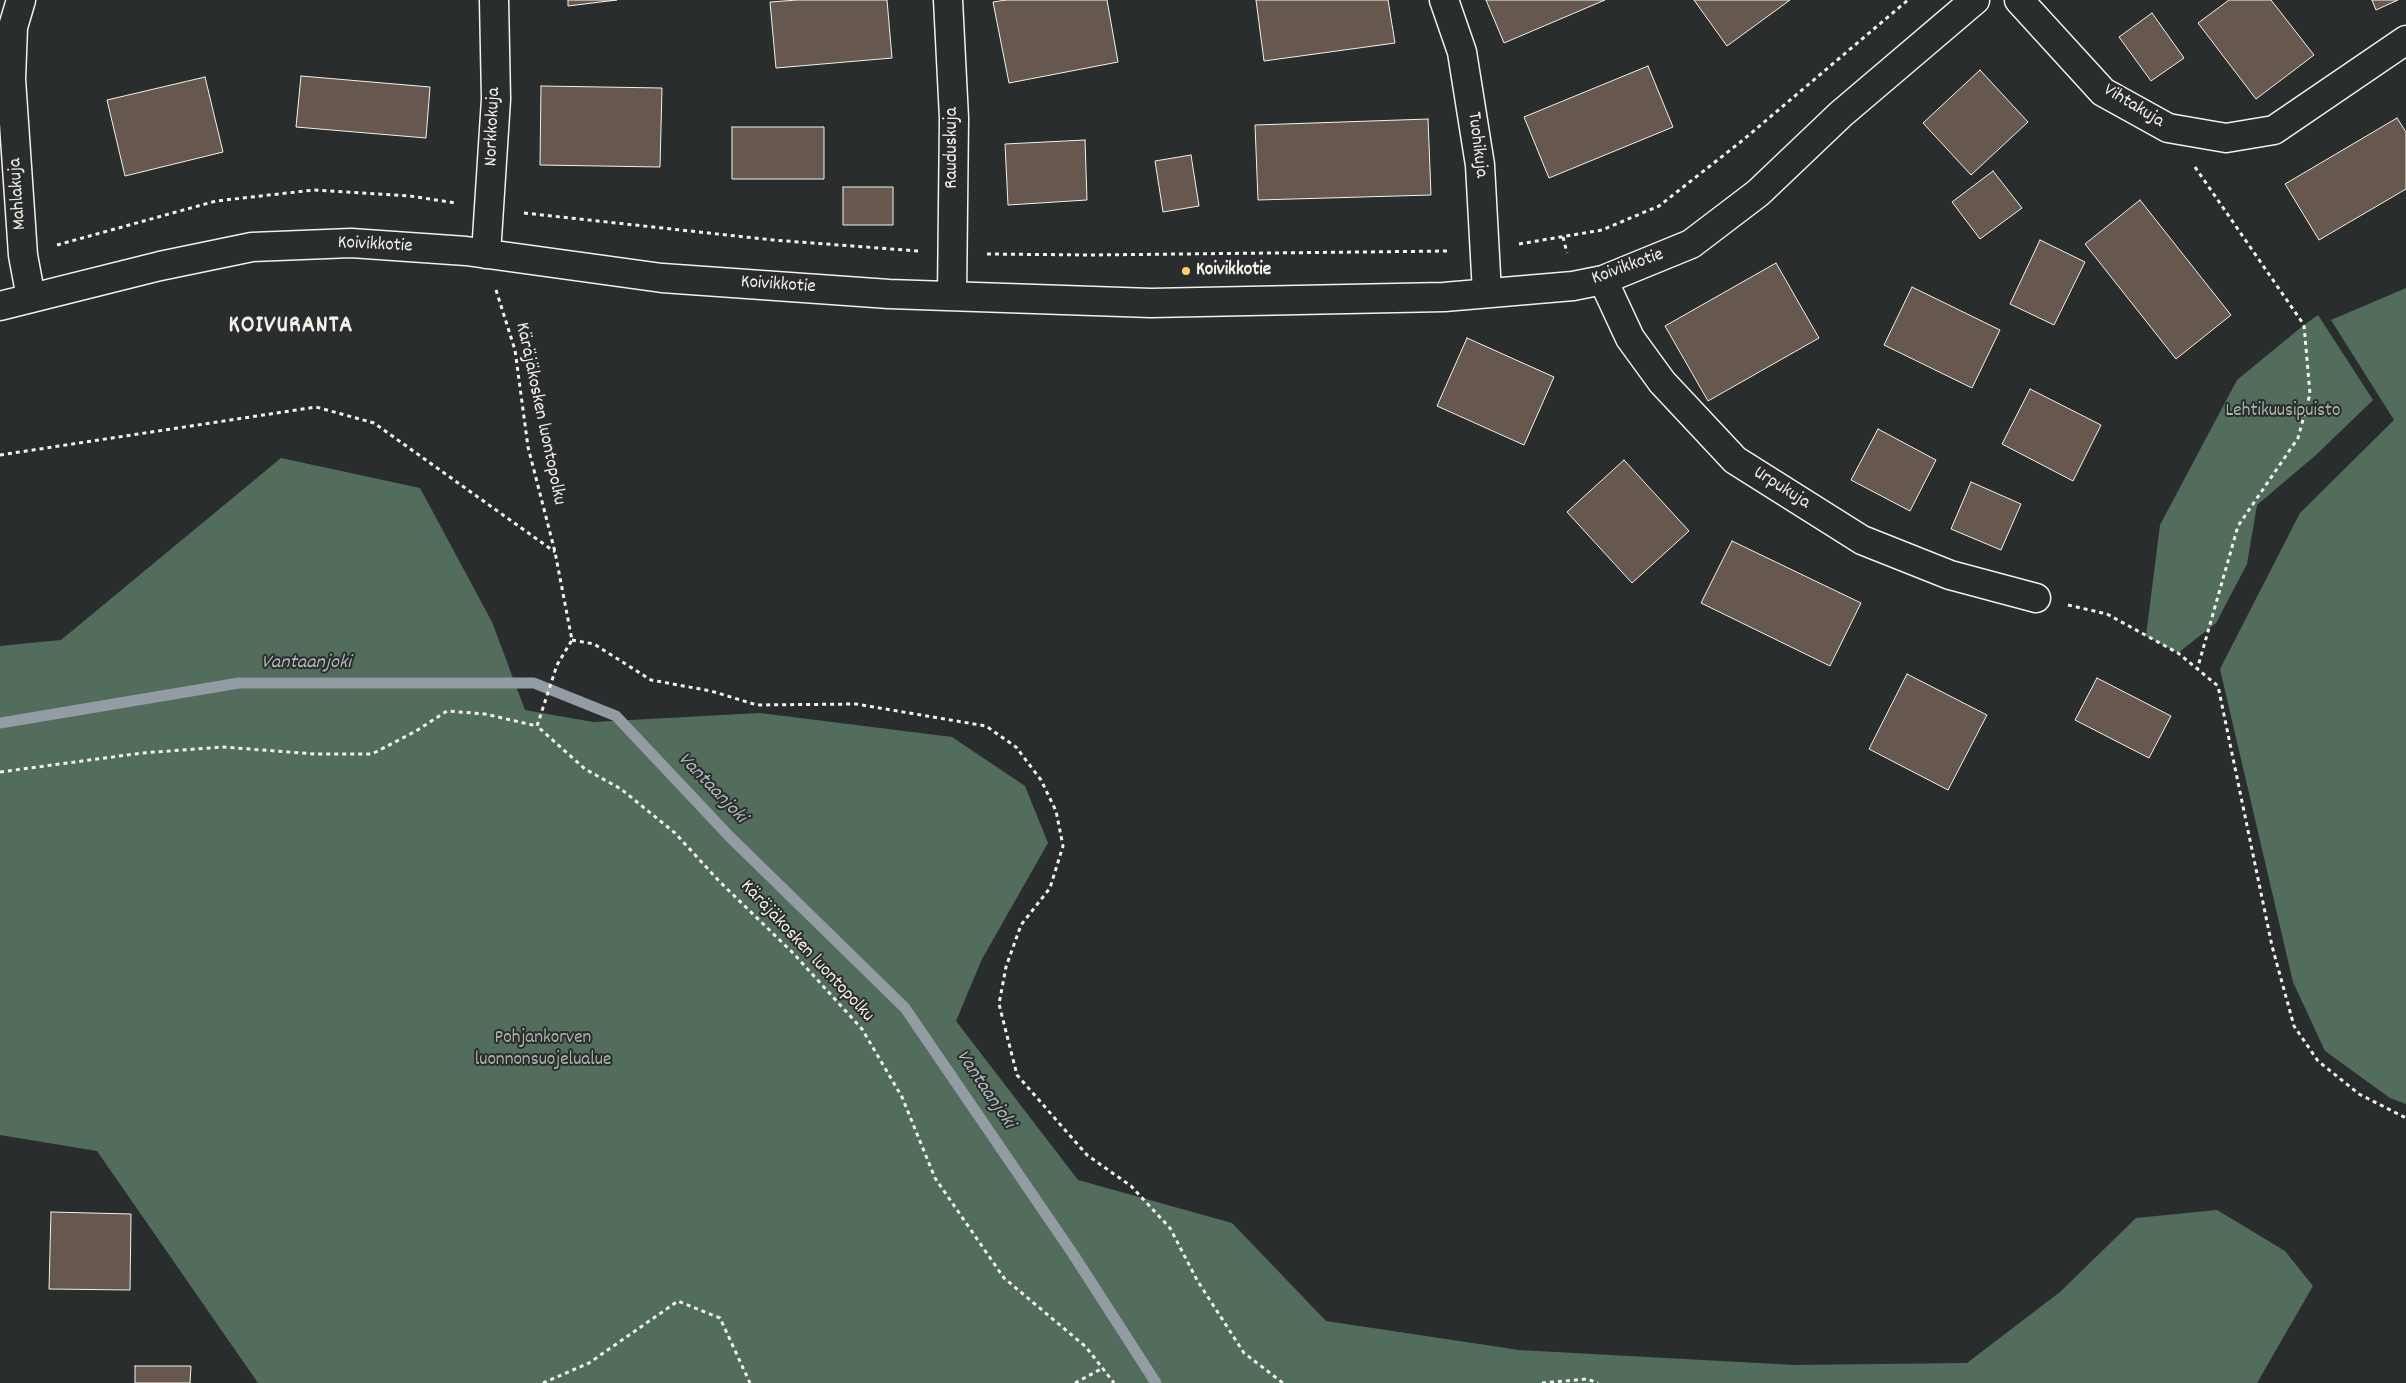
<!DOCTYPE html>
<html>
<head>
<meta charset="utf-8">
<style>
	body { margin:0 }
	canvas { display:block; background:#2a2d2e }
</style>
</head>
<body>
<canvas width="2406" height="1383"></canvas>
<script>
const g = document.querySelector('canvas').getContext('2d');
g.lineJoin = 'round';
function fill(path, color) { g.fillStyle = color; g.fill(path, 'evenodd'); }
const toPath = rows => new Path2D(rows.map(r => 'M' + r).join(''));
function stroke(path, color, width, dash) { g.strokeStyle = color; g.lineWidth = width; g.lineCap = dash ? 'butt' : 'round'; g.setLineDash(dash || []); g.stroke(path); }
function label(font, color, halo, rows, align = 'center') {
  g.font = font + ' Dekko,sans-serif'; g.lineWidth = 4; g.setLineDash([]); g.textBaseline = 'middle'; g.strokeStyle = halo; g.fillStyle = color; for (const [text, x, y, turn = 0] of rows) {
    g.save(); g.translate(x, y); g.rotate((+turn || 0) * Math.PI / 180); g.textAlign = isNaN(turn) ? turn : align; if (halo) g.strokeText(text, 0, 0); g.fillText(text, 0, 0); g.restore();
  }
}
const green = toPath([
	[2406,288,2406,1104,2390,1098,2325,1051,2293,982,2220,669,2300,513,2394,420,2331,320],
	[2318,315,2373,400,2316,455,2257,505,2247,564,2216,623,2178,653,2146,636,2160,525,2237,380,2304,325],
	[281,458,420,488,492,622,525,710,593,722,760,713,952,737,1025,786,1048,843,982,959,956,1021,1078,1180,1232,1223,1326,1321,1519,1350,1794,1365,1967,1363,2060,1292,2136,1218,2217,1210,2285,1251,2313,1286,2257,1383,258,1383,97,1151,0,1135,0,646,61,640]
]);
const stream = toPath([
	[0,723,239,683,534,683,616,716,730,837,905,1008,1073,1254,1156,1383]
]);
const building = toPath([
	[568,0,617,0,568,6,568,0],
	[797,0,887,0,892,58,776,68,770,2,797,0],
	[1006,0,1107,0,1118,62,1009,83,993,2,1006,0],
	[1256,0,1388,0,1395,43,1264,61,1256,0],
	[1486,0,1605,0,1504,43,1486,0],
	[1694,0,1790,0,1727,46,1694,0],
	[2229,0,2271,0,2314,55,2256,99,2198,23,2229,0],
	[2372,0,2398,0,2376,10,2372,0],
	[2152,13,2184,58,2151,81,2119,37,2152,13],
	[1648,66,1673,127,1549,178,1524,117,1648,66],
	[1980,70,2028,122,1971,175,1923,123,1980,70],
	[301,76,430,87,426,138,296,127,301,76],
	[205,77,223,152,125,176,107,100,205,77],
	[541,86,662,88,660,167,540,165,541,86],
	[2397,118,2406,132,2406,189,2319,240,2285,184,2397,118],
	[1428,119,1431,195,1258,200,1255,125,1428,119],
	[732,127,824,127,824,179,732,179,732,127],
	[1085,140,1087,200,1008,205,1005,144,1085,140],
	[1191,155,1199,206,1163,212,1155,161,1191,155],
	[1993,171,2022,208,1980,239,1952,202,1993,171],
	[843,187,893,187,893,225,843,225,843,187],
	[2140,200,2231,315,2176,359,2085,244,2140,200],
	[2040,240,2085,262,2054,325,2010,304,2040,240],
	[1776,263,1819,338,1708,401,1665,326,1776,263],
	[1912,287,2000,330,1972,388,1884,345,1912,287],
	[1467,338,1554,377,1524,445,1437,406,1467,338],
	[2030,389,2101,425,2073,481,2002,444,2030,389],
	[1878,429,1936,460,1910,511,1851,480,1878,429],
	[1624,460,1689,531,1632,583,1567,512,1624,460],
	[1971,482,2021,504,2001,550,1951,529,1971,482],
	[1732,541,1861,603,1830,666,1701,603,1732,541],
	[1907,674,1987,715,1948,790,1869,749,1907,674],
	[2097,678,2171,716,2149,758,2075,720,2097,678],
	[51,1212,131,1214,130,1290,49,1289,51,1212],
	[135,1366,191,1366,190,1383,135,1383,135,1366]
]);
const path = toPath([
	[2195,167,2304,325,2310,394,2298,438,2238,526,2197,670],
	[524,213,773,240,918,251],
	[1563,237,1567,253],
	[1519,244,1602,230,1659,206,1743,140,1908,0],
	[57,245,216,201,314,190,410,196,456,203],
	[987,254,1091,255,1450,251],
	[496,290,515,350,528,447,555,552,572,640,557,665,537,726,585,769,621,789,675,833,719,881,793,953,862,1029,902,1097,935,1178,1004,1278,1086,1347,1114,1383],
	[0,455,316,407,374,423,555,552],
	[2068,605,2107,614,2178,653,2218,686,2272,946,2294,1026,2318,1061,2359,1094,2406,1118],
	[572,640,594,644,651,680,711,691,757,705,856,704,986,726,1016,747,1041,780,1056,811,1063,846,1050,888,1021,925,1006,967,999,1004,1017,1075,1087,1155,1131,1186,1170,1228,1197,1280,1244,1353,1283,1383],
	[0,772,142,753,223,747,315,754,372,754,416,731,447,711,485,714,537,726],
	[543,1383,589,1363,678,1301,720,1318,750,1383],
	[1075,1383,1103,1368],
	[1542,1383,1587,1379,1598,1383]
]);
const minor = toPath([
	[21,0,13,27,11,79,23,255,31,298],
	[948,0,954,118,952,296],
	[1444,0,1462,52,1480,165,1487,293],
	[2019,0,2103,92,2168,128,2226,138,2274,130,2406,40],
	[486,254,496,99,494,0],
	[1603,280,1630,338,1662,382,1735,460,1862,540,1950,575,2036,598],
	[0,306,160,266,252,247,351,243,466,251,662,278,889,294,1151,303,1444,297,1573,286,1603,280,1691,244,1758,193,1841,114,1975,0]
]);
const markers = [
	[1186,271,5,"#ffd166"]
];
const streetNames = [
	["Vihtakuja",2133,107,31],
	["Norkkokuja",494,127,-88],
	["Tuohikuja",1476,145,83],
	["Rauduskuja",953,148,-90],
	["Mahlakuja",19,194,-94],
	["Koivikkotie",375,246,3],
	["Koivikkotie",1628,268,-20],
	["Koivikkotie",778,286,4],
	["Käräjäkosken luontopolku",539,414,78],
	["Urpukuja",1781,489,32],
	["Käräjäkosken luontopolku",806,952,47]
];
const poiNames = [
	["Koivikkotie",1196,271]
];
const parkNames = [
	["Lehtikuusipuisto",2283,412],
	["Pohjankorven",543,1039],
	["luonnonsuojelualue",543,1061]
];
const waterNames = [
	["Vantaanjoki",306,664],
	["Vantaanjoki",711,789,46],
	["Vantaanjoki",984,1090,56]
];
const districtNames = [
	["KOIVURANTA",291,328]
];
fill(green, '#526d5c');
stroke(stream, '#929ca2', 11);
fill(building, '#67584f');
stroke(building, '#f4f1e8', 1);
stroke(minor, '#f4f1e8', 31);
stroke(path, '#f4f1e8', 3, [4, 4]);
stroke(minor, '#2a2d2e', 28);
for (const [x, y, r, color] of markers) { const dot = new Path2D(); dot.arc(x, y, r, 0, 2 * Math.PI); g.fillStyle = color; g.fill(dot); stroke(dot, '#2a2d2e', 2); }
label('19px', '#f4f1e8', '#2a2d2e', streetNames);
label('bold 19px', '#f4f1e8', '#2a2d2e', poiNames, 'left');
label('19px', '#abb6a9', '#2a2d2e', parkNames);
label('italic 20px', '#b3b8ba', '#2a2d2e', waterNames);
g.letterSpacing = '1px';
label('bold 24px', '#f4f1e8', '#2a2d2e', districtNames);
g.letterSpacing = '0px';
</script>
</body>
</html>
